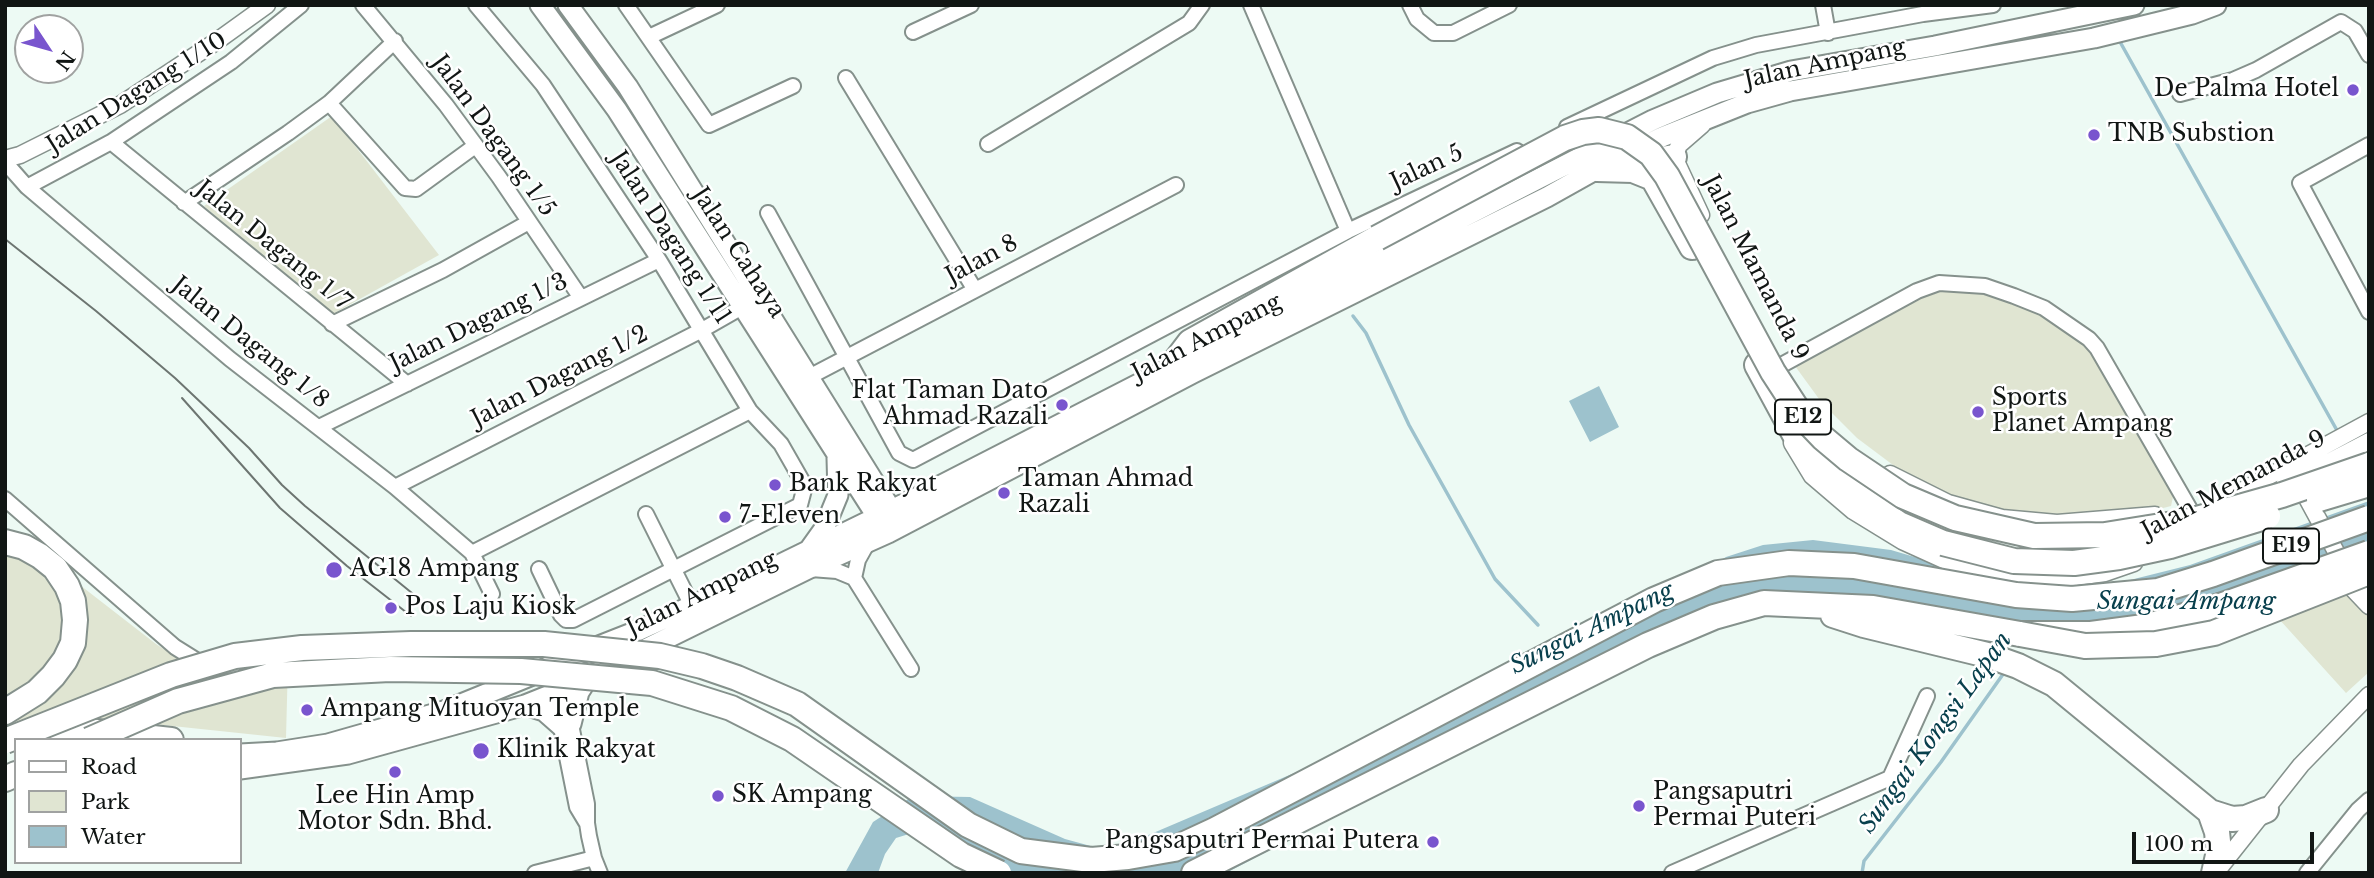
<!DOCTYPE html>
<html>
<head>
<meta charset="utf-8">
<style>
	body { margin:0 }
	#map { position:relative; width:2374px; height:878px; overflow:hidden; background:#edfaf4; font-family:"Libre Baskerville",serif }
	canvas { display:block }
	.frame { position:absolute; inset:0; border:7px solid #111614; pointer-events:none }
	.legend { position:absolute; left:14px; top:738px; width:228px; height:126px; box-sizing:border-box; background:#fff; border:2px solid #a0a2a1; margin:0; padding:9px 12px; list-style:none; font-size:21px; color:#111614 }
	.legend li { display:flex; align-items:center; gap:14px; height:35px }
	.legend b { width:35px; border:2px solid #a0a2a1 }
	.north { position:absolute; left:14px; top:14px; width:70px; height:70px; box-sizing:border-box; background:#fff; border:2px solid #a0a2a1; border-radius:50%; rotate:126deg; font-size:19px; font-weight:700; line-height:28px; text-align:center; color:#111614 }
	.north::after { content:''; display:block; margin:auto; width:24px; height:32px; background:#7955ce; clip-path:polygon(50% 0,100% 100%,50% 72%,0 100%) }
	.scale { position:absolute; left:2132px; top:832px; width:182px; height:32px; box-sizing:border-box; border:4px solid #111614; border-top:0; padding-left:9px; font-size:21px; line-height:24px; white-space:nowrap; color:#111614; -webkit-text-stroke:5px #fff; paint-order:stroke }
</style>
</head>
<body>
<div id="map">
<canvas width="2374" height="878"></canvas>
<div class="frame"></div>
<ul class="legend">
<li><b style="height:9px;background:#fff"></b>Road</li>
<li><b style="height:19px;background:#e0e5d2"></b>Park</li>
<li><b style="height:19px;background:#9dc2cd"></b>Water</li>
</ul>
<div class="north">N</div>
<div class="scale">100 m</div>
</div>
<script>
const g = document.querySelector('canvas').getContext('2d');
g.lineJoin = 'round';
function fill(path, color) { g.fillStyle = color; g.fill(path, 'evenodd'); }
const toPath = rows => new Path2D(rows.map(r => 'M' + r).join(''));
function stroke(path, color, width, dash) { g.strokeStyle = color; g.lineWidth = width; g.lineCap = dash ? 'butt' : 'round'; g.setLineDash(dash || []); g.stroke(path); }
function label(font, color, halo, rows, align = 'center') {
  g.font = font + ' "Libre Baskerville",serif'; g.lineWidth = 5; g.setLineDash([]); g.textBaseline = 'middle'; g.strokeStyle = halo; g.fillStyle = color; for (const [text, x, y, turn = 0] of rows) {
    g.save(); g.translate(x, y); g.rotate((+turn || 0) * Math.PI / 180); g.textAlign = isNaN(turn) ? turn : align; if (halo) g.strokeText(text, 0, 0); g.fillText(text, 0, 0); g.restore();
  }
}
const green = toPath([
	[332,116,439,255,331,315,204,206],
	[1952,289,1978,290,2002,296,2054,320,2092,352,2173,497,2171,506,2136,515,2061,521,1979,506,1947,494,1897,468,1857,438,1822,403,1795,366,1927,295],
	[5,527,156,644,206,677,288,662,286,738,106,719,5,736],
	[2336,582,2369,617,2369,672,2346,693,2279,619]
]);
const water = toPath([
	[1599,386,1619,427,1590,442,1569,401],
	[2369,501,2369,550,2140,644,1821,599,1667,643,1226,873,992,873,919,837,909,834,896,838,885,854,878,873,845,873,873,822,913,796,970,797,1065,839,1098,848,1132,842,1534,671,1726,557,1763,545,1813,540,1891,550,1996,581,2067,591,2118,583,2190,565]
]);
const stream = toPath([
	[2119,40,2339,434],
	[1353,316,1366,333,1409,425,1495,579,1538,625],
	[1862,873,1864,861,1941,762,2006,670]
]);
const minor = toPath([
	[363,5,446,105,499,177,581,298],
	[476,5,543,85,659,260,750,411,781,444,805,486,800,505,573,620,566,620,561,615,539,569],
	[626,5,709,125,793,86],
	[1251,5,1348,231],
	[1410,5,1417,19,1434,33,1453,33,1509,5],
	[1823,5,1828,33],
	[913,32,971,5],
	[649,37,717,5],
	[846,78,975,290],
	[2180,94,2233,80,2256,70,2341,22,2355,31,2369,55],
	[329,103,405,188,416,189,475,146],
	[1567,127,1713,58,1733,52,1756,45,1923,14,1993,5],
	[111,142,407,384],
	[988,144,1189,23,1202,5],
	[2369,145,2300,183,2369,312],
	[5,162,27,187,230,359,395,487,472,553,492,594],
	[27,187,111,142,231,62,301,5],
	[184,203,288,133,329,103,395,41],
	[768,213,899,453,913,460,1348,231,1517,151],
	[332,324,443,270,529,222],
	[1778,367,1917,291,1939,283,1985,286,2014,296,2044,308,2089,339,2097,348,2191,511],
	[809,377,1176,185],
	[319,427,659,260],
	[395,487,702,330,744,306],
	[5,499,175,647,199,662,205,662],
	[646,514,692,606],
	[868,542,858,560,854,578,911,669],
	[472,553,750,411],
	[811,569,837,571,854,578],
	[560,691,566,700,587,804,587,823,589,836,594,858,600,873],
	[560,691,556,702,577,807,586,822],
	[535,873,594,858],
	[1672,873,1890,778,1927,696],
	[2307,873,2358,810,2369,800]
]);
const tertiary = toPath([
	[5,159,20,155,120,105,217,41,267,5],
	[1701,215,1674,157,1679,145,1702,125],
	[1792,443,1812,476,1853,511,1902,541,1955,565,2007,576,2061,579,2105,573,2134,563],
	[1890,474,1948,503,2002,518,2057,523,2155,515],
	[2284,485,2369,441],
	[2303,491,2347,572,2350,586,2369,606],
	[2212,507,2369,422],
	[2349,573,2358,578,2369,589],
	[2217,871,2301,765,2369,695]
]);
const secondary = toPath([
	[540,5,617,110,883,526],
	[568,5,628,87,897,519],
	[809,550,824,529,838,495,837,458],
	[525,705,544,711,561,726],
	[571,724,579,692,588,678],
	[240,754,277,752,328,744,444,711,530,676,558,662,637,631,746,581,922,495,1653,120,1717,93,1791,71,1935,46,2134,5],
	[240,769,348,754,525,705,560,691,810,568,888,533,1193,373,1547,197,1597,169,1662,137,1747,103,1790,91,2094,38,2192,14,2216,5]
]);
const motorway = toPath([
	[1597,169,1633,170,1653,178,1692,247],
	[1653,178,1657,166,1662,159,1674,157],
	[1757,365,1795,435,1847,489,1899,524,1943,543],
	[1171,367,1190,342,1377,238],
	[5,542,24,547,40,556,55,568,67,586,73,601,75,620,73,643,65,660,53,676,37,692,5,712],
	[1833,615,1864,625,1987,655,2018,666,2054,684,2210,812,2232,819,2246,818,2266,810],
	[27,733,88,731,171,740],
	[5,779,16,774],
	[2210,812,2217,832,2219,851,2214,873],
	[1194,873,1648,645,1714,617,1764,603,1873,608,2020,634,2091,634,2144,627,2220,606]
]);
const tram = toPath([
	[5,239,96,311,175,378,249,448,282,485,305,506,423,602],
	[182,398,280,508,347,566,411,616]
]);
const motorwayBridge = toPath([
	[1377,238,1565,138,1583,132,1599,130,1627,137,1651,154,1667,176,1773,372,1801,415,1823,438,1848,459,1903,496,1955,518,2034,536,2105,535,2186,522,2282,495,2369,465],
	[2319,499,2369,484],
	[1943,543,2014,561,2074,563,2119,557,2170,546,2268,516],
	[2220,606,2369,553],
	[2020,634,2085,646,2156,644,2214,633,2369,572],
	[89,740,178,701,273,675,390,669,521,671,652,683,731,708,792,739,961,855,999,873],
	[5,741,171,675,235,656,302,648,411,644,544,644,660,656,702,666,737,678,797,704,968,825,1021,851,1091,860,1128,857,1174,849,1215,830,1654,600,1718,573,1789,563,1854,566,2016,595,2072,599,2158,591,2213,574,2369,518]
]);
const markers = [
	[2353,90,7,"#7955ce"],
	[2094,135,7,"#7955ce"],
	[1062,405,7,"#7955ce"],
	[1978,412,7,"#7955ce"],
	[775,485,7,"#7955ce"],
	[1004,493,7,"#7955ce"],
	[725,517,7,"#7955ce"],
	[334,570,9,"#7955ce"],
	[391,608,7,"#7955ce"],
	[307,710,7,"#7955ce"],
	[481,751,9,"#7955ce"],
	[395,772,7,"#7955ce"],
	[718,796,7,"#7955ce"],
	[1639,806,7,"#7955ce"],
	[1433,842,7,"#7955ce"]
];
const shields = [
	[1803,417,56],
	[2291,546,56]
];
const shieldNames = [
	["E12",1803,417],
	["E19",2291,546]
];
const streetNames = [
	["Jalan Ampang",1825,64,-12],
	["Jalan Dagang 1/10",137,93,-32],
	["Jalan Dagang 1/5",493,136,54],
	["Jalan 5",1427,168,-25],
	["Jalan Dagang 1/11",670,238,57],
	["Jalan Dagang 1/7",273,246,39],
	["Jalan Cahaya",738,253,57],
	["Jalan 8",982,260,-28],
	["Jalan Mamanda 9",1755,268,63],
	["Jalan Dagang 1/3",479,323,-26],
	["Jalan Ampang",1207,338,-27],
	["Jalan Dagang 1/8",250,343,39],
	["Jalan Dagang 1/2",560,377,-27],
	["Jalan Memanda 9",2234,485,-28],
	["Jalan Ampang",702,594,-26]
];
const poiNames = [
	["De Palma Hotel",2339,90,"right"],
	["TNB Substion",2108,135],
	["Flat Taman Dato",1048,392,"right"],
	["Ahmad Razali",1048,418,"right"],
	["Sports",1992,399],
	["Planet Ampang",1992,425],
	["Taman Ahmad",1018,480],
	["Razali",1018,506],
	["Bank Rakyat",789,485],
	["7-Eleven",739,517],
	["AG18 Ampang",350,570],
	["Pos Laju Kiosk",405,608],
	["Ampang Mituoyan Temple",321,710],
	["Klinik Rakyat",497,751],
	["Pangsaputri",1653,793],
	["Permai Puteri",1653,819],
	["SK Ampang",732,796],
	["Lee Hin Amp",395,797,"center"],
	["Motor Sdn. Bhd.",395,823,"center"],
	["Pangsaputri Permai Putera",1419,842,"right"]
];
const waterNames = [
	["Sungai Ampang",2186,602],
	["Sungai Ampang",1592,629,-26],
	["Sungai Kongsi Lapan",1936,733,-54]
];
fill(green, '#e0e5d2');
fill(water, '#9dc2cd');
stroke(stream, '#9dc2cd', 3.5);
stroke(minor, '#85918c', 18);
stroke(tertiary, '#85918c', 19);
stroke(secondary, '#85918c', 23);
stroke(motorway, '#85918c', 28);
stroke(minor, '#fff', 14);
stroke(tertiary, '#fff', 16);
stroke(secondary, '#fff', 19);
stroke(motorway, '#fff', 24);
stroke(tram, '#6d7571', 2);
stroke(motorwayBridge, '#85918c', 28, []);
stroke(motorwayBridge, '#fff', 24);
for (const [x, y, r, color] of markers) { const dot = new Path2D(); dot.arc(x, y, r, 0, 2 * Math.PI); g.fillStyle = color; g.fill(dot); stroke(dot, '#fff', 2.5); }
for (const [x, y, w] of shields) { const box = new Path2D(); box.roundRect(x - w / 2, y - 17.5, w, 35, 5); g.fillStyle = '#fff'; g.fill(box); stroke(box, '#111614', 2); }
label('bold 21px', '#111614', null, shieldNames);
label('23px', '#111614', '#fff', streetNames);
label('23px', '#111614', '#fff', poiNames, 'left');
label('italic 24px', '#09404d', '#fff', waterNames);
</script>
</body>
</html>
